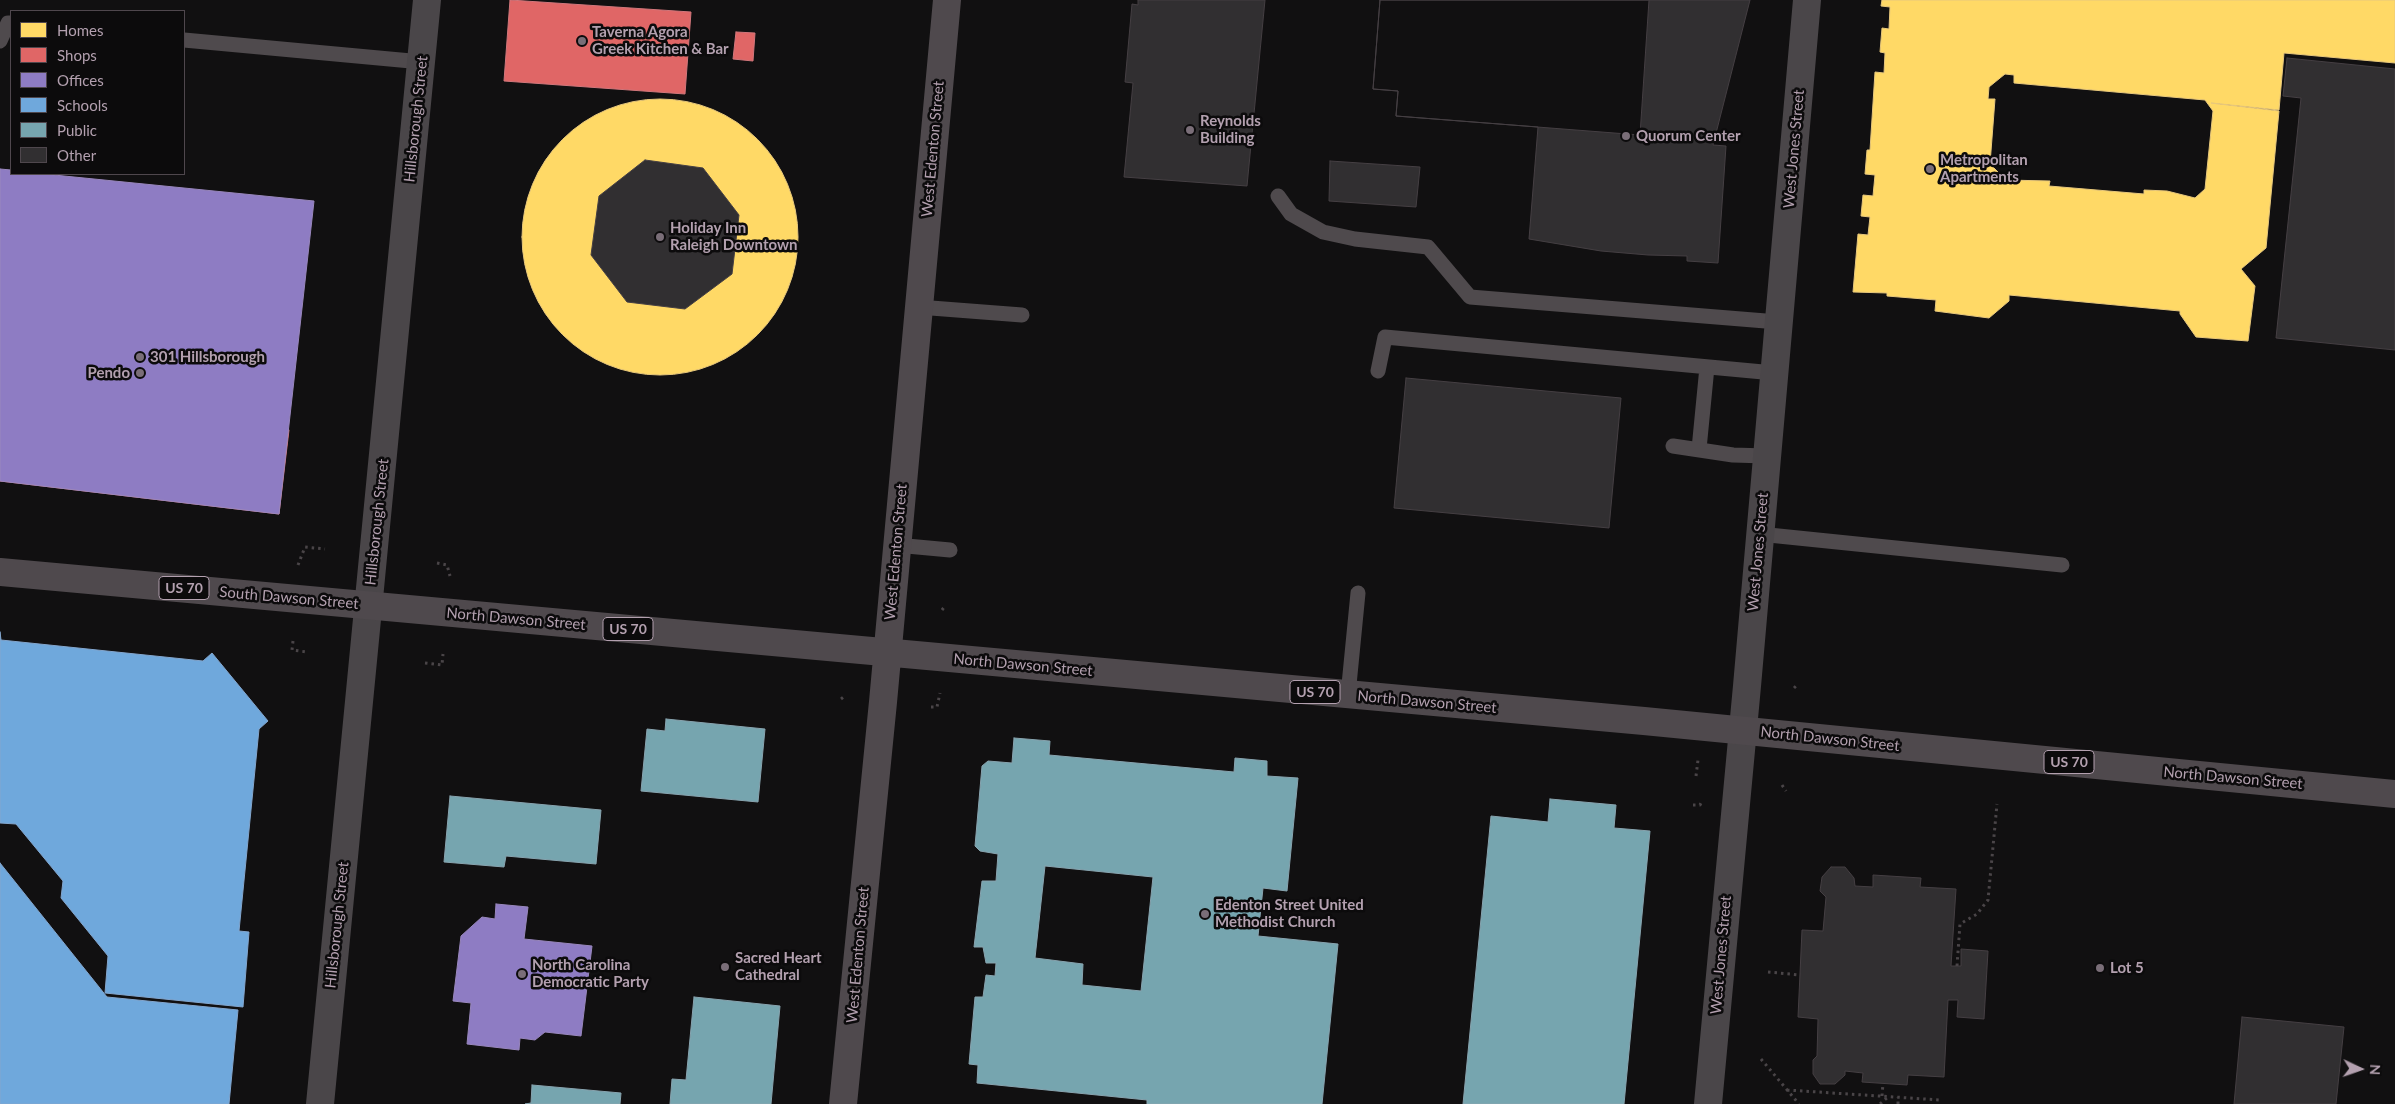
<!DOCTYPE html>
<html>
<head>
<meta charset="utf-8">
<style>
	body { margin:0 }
	#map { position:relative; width:2395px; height:1104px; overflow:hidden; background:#111011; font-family:Lato,sans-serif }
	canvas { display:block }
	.legend { position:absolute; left:10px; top:10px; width:175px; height:165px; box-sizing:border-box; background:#0c0b0c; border:1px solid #4f474d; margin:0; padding:6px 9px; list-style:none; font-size:15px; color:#b3a0af }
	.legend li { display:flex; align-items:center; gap:10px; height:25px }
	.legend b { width:25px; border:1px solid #4f474d }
	.north { position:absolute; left:2335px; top:1044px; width:50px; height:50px; -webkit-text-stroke:4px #0c0b0c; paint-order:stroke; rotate:93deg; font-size:14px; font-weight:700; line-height:20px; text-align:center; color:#b3a0af }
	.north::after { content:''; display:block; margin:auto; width:18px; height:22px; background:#b3a0af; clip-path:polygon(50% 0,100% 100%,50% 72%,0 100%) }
</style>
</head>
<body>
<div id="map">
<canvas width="2395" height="1104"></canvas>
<ul class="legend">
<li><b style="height:14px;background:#ffd966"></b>Homes</li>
<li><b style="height:14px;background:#e06666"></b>Shops</li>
<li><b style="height:14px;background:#8e7cc3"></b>Offices</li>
<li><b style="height:14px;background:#6fa8dc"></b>Schools</li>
<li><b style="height:14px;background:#76a5af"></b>Public</li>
<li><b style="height:14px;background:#312f31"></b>Other</li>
</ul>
<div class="north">N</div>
</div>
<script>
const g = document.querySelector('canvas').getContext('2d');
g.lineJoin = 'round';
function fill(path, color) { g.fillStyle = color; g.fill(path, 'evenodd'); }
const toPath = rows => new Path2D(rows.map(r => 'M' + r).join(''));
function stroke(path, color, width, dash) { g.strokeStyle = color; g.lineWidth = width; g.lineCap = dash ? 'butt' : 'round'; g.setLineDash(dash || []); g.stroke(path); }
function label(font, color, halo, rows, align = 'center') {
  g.font = font + ' Lato,sans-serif'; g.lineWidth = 5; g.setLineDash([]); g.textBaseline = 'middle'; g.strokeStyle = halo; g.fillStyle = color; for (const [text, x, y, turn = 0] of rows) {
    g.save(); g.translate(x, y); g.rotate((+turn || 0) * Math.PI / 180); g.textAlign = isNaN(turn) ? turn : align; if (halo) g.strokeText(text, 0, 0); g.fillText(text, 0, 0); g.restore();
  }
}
const homes = toPath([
	[1882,0,2395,0,2395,63,2284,53,2279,110,2211,103,2279,111,2266,248,2241,269,2255,286,2248,341,2196,337,2180,314,2180,311,2009,295,2009,301,1989,318,1935,311,1936,300,1887,296,1887,293,1853,292,1858,234,1868,235,1870,217,1861,216,1863,195,1873,196,1875,175,1865,174,1867,150,1870,150,1875,72,1884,73,1885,53,1880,52,1882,28,1889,29,1890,7,1881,6,1882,0],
	[2005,74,2014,75,2014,83,2205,100,2213,111,2205,189,2195,198,2167,191,2144,190,2144,194,2049,186,2050,181,2006,180,1990,164,1995,99,1988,99,1989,87,2005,74],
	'522 237a138 138 0 1 1 276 0a138 138 0 1 1-276 0Z'
]);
const shops = toPath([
	[510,0,691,12,685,94,504,81,510,0],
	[736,32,755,33,753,61,733,59,736,32],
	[73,264,146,265,211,277,280,297,279,417,289,430,279,514,0,481,0,268,73,264]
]);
const offices = toPath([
	[0,169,11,170,11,174,44,174,314,201,279,514,0,481,0,169],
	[496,904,528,907,524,939,592,946,581,1036,545,1032,535,1040,520,1038,519,1050,467,1044,471,1003,453,1001,461,936,482,917,495,919,496,904]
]);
const schools = toPath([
	[0,632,1,640,203,661,212,653,268,721,259,729,239,931,249,932,243,1007,105,993,108,956,61,898,63,881,16,824,0,823,0,632],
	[0,863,107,997,238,1010,229,1104,0,1104,0,863]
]);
const public = toPath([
	[666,719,765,729,758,802,641,791,647,729,665,731,666,719],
	[1014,738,1050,741,1049,755,1234,772,1235,758,1267,761,1267,776,1298,778,1287,891,1263,888,1258,936,1338,944,1322,1104,1147,1104,1147,1100,977,1083,978,1065,969,1064,975,997,983,997,986,975,995,976,996,963,986,963,983,947,974,947,982,881,996,881,998,854,980,851,975,846,982,766,988,761,1012,763,1014,738],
	[1045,866,1153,877,1141,991,1082,985,1083,964,1035,958,1045,866],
	[450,796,601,810,596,864,506,856,504,867,444,862,450,796],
	[1550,799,1616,805,1614,828,1650,831,1624,1104,1463,1104,1491,816,1548,822,1550,799],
	[694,997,780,1006,771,1104,670,1104,672,1079,686,1080,694,997],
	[532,1085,621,1093,620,1104,525,1104,531,1103,532,1085]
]);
const building = toPath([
	[1138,0,1265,0,1247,186,1124,177,1133,83,1125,82,1132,4,1138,5,1138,0],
	[1380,0,1750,0,1713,145,1726,146,1718,263,1687,261,1687,256,1648,255,1601,251,1529,239,1538,127,1396,116,1398,91,1373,89,1380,0],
	[1380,0,1649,0,1640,135,1396,116,1398,91,1373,89,1380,0],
	[2287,58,2395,69,2395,350,2276,338,2301,98,2283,96,2287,58],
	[645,160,703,168,739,215,732,274,685,309,627,302,591,255,599,196,645,160],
	[1330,161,1420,167,1416,207,1329,201,1330,161],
	[1406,378,1621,398,1609,528,1394,508,1406,378],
	[1831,867,1845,867,1854,878,1855,886,1873,887,1873,875,1921,878,1920,887,1956,889,1951,966,1961,966,1961,949,1988,951,1984,1019,1957,1017,1958,1000,1948,1000,1944,1077,1908,1075,1907,1085,1862,1082,1863,1073,1845,1071,1845,1075,1835,1084,1820,1084,1813,1074,1813,1060,1817,1056,1818,1019,1798,1017,1802,930,1823,931,1826,897,1820,891,1822,877,1831,867],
	[2242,1017,2344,1027,2336,1104,2234,1104,2242,1017]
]);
const path = toPath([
	[437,563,447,565,450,576],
	[298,565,305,547,325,549],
	[942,610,945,606],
	[293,641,292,650,307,652],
	[425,663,442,665,443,654],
	[1794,688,1797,685],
	[841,699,846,695],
	[931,707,937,707,940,693],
	[1696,776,1698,760],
	[1782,785,1786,791],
	[1693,805,1700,805,1701,803],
	[1957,966,1960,924,1977,914,1988,900,1997,804],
	[1768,972,1800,975],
	[1761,1059,1799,1104],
	[1787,1090,1940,1100],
	[1882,1096,1883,1083],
	[1880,1104,1888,1097],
	[1898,1104,1898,1097]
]);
const lane = toPath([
	[184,40,422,62],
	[0,41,8,23,11,23],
	[1278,196,1291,214,1323,232,1355,239,1428,247,1470,297,1778,322],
	[918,307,1022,315],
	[1378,371,1385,337,1774,373],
	[1673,446,1733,455,1766,456],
	[1699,449,1707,367],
	[1759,534,2062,565],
	[896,545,950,550],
	[1348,695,1358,593]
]);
const secondary = toPath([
	[320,1104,427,0],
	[1708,1104,1747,686,1807,0]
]);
const primary = toPath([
	[0,572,1644,721,2395,794],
	[843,1104,883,702,947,0]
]);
const markers = [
	[582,41,5,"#7a6e78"],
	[1190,130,5,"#7a6e78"],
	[1626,136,5,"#7a6e78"],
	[1930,169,5,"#7a6e78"],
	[660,237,5,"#7a6e78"],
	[140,357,5,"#7a6e78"],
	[140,373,5,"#7a6e78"],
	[1205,914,5,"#7a6e78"],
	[725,967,5,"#7a6e78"],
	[2100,968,5,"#7a6e78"],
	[522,974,5,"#7a6e78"]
];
const shields = [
	[184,588,50],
	[628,629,50],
	[1315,692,50],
	[2069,762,50]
];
const shieldNames = [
	["US 70",184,588],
	["US 70",628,629],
	["US 70",1315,692],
	["US 70",2069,762]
];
const poiNames = [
	["Taverna Agora",592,32],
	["Greek Kitchen & Bar",592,49],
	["Reynolds",1200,121],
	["Building",1200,138],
	["Quorum Center",1636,136],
	["Metropolitan",1940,160],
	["Apartments",1940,177],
	["Holiday Inn",670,228],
	["Raleigh Downtown",670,245],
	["301 Hillsborough",150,357],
	["Pendo",130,373,"right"],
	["Edenton Street United",1215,905],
	["Methodist Church",1215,922],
	["Sacred Heart",735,958],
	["Cathedral",735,975],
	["North Carolina",532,965],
	["Democratic Party",532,982],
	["Lot 5",2110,968]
];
const streetNames = [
	["Hillsborough Street",416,119,-84],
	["West Edenton Street",933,149,-85],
	["West Jones Street",1794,149,-85],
	["Hillsborough Street",377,522,-84],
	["West Edenton Street",896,552,-85],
	["West Jones Street",1758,552,-85],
	["South Dawson Street",289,598,5],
	["North Dawson Street",516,619,5],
	["North Dawson Street",1023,665,5],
	["North Dawson Street",1427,702,5],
	["North Dawson Street",1830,739,6],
	["North Dawson Street",2233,778,5],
	["Hillsborough Street",337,925,-84],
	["West Edenton Street",858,955,-85],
	["West Jones Street",1721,955,-85]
];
fill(homes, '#ffd966');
stroke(homes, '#e8c87c', 1);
fill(shops, '#e06666');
stroke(shops, '#d2777c', 1);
fill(offices, '#8e7cc3');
stroke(offices, '#9987bd', 1);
fill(schools, '#6fa8dc');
stroke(schools, '#83a6ce', 1);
fill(public, '#76a5af');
stroke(public, '#88a4af', 1);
fill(building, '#312f31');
stroke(building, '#453f43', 1);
stroke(path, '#4a4548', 3, [2.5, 4]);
stroke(lane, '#4f4a4d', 15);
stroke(secondary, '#4a4649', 28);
stroke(primary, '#4f494d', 28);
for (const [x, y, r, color] of markers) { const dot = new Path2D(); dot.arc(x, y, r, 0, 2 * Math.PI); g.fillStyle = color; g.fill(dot); stroke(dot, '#0c0b0c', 2); }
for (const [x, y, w] of shields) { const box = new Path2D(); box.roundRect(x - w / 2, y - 11.5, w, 23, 4); g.fillStyle = '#0c0b0c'; g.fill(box); stroke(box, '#b3a0af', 1); }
label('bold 14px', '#b3a0af', null, shieldNames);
label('bold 15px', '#b3a0af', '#0c0b0c', poiNames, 'left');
label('15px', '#b3a0af', '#0c0b0c', streetNames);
</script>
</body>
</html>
